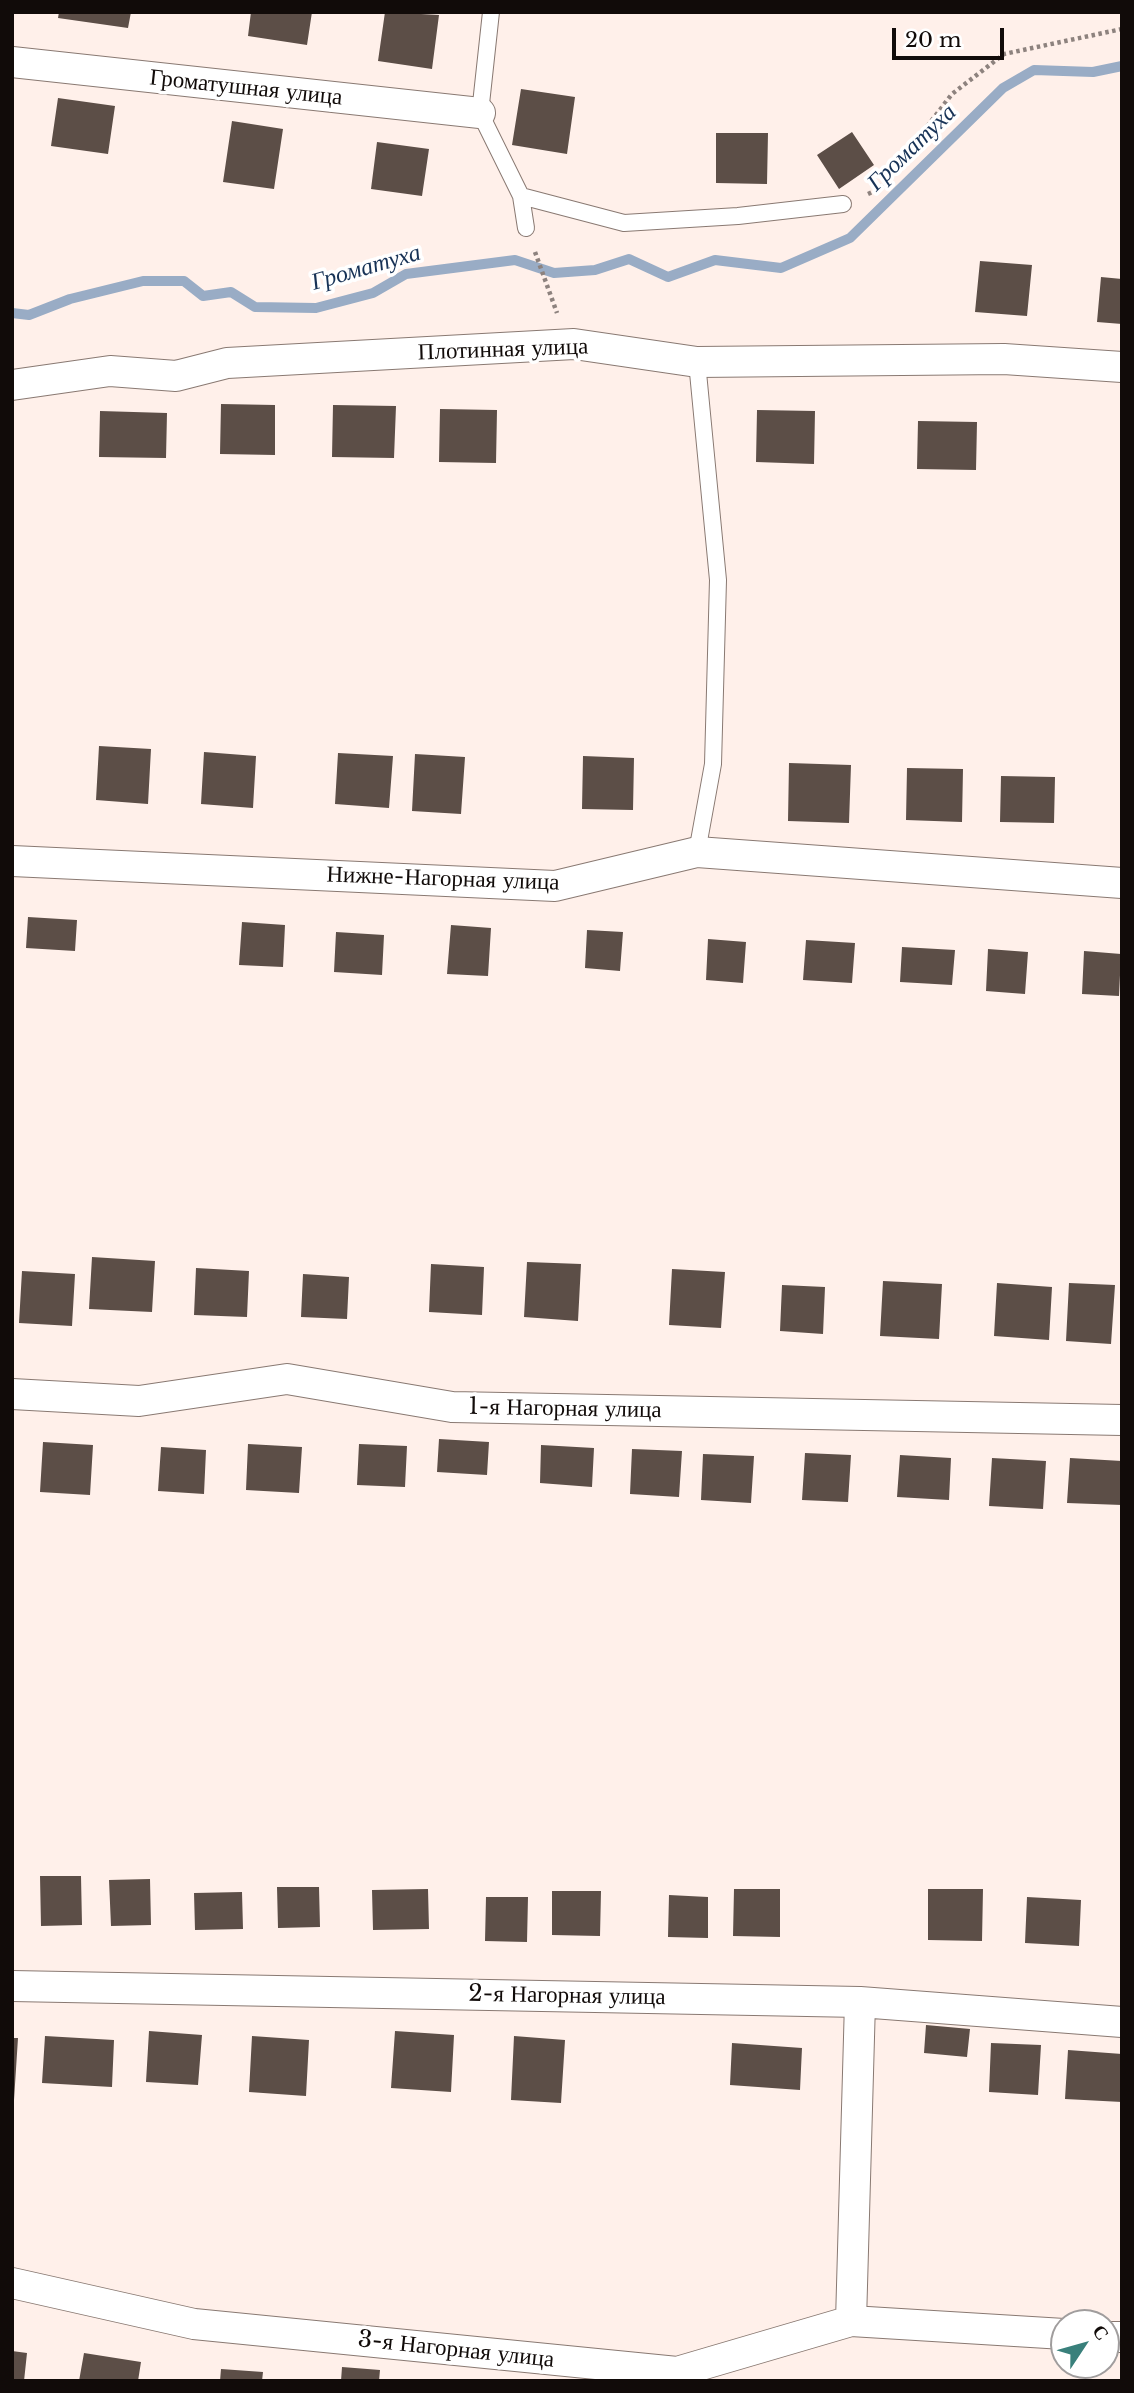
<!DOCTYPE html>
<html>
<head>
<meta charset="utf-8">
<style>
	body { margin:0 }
	#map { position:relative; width:1134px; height:2393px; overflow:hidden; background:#fff0ea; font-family:"Libre Baskerville",serif }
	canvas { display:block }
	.frame { position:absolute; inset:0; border:14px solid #110b09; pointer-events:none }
	.north { position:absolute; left:1050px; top:2309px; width:70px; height:70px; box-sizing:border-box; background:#fff; border:2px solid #a09d9d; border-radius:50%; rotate:54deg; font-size:19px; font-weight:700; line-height:28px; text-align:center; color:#110b09 }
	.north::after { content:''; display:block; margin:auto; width:24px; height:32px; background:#39807b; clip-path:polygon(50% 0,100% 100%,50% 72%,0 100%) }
	.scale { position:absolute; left:892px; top:28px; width:112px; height:32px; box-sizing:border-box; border:4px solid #110b09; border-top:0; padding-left:9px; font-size:21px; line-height:24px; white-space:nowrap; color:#110b09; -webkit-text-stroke:5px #fff; paint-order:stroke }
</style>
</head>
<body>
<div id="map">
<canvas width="1134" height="2393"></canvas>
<div class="frame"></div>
<div class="north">С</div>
<div class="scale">20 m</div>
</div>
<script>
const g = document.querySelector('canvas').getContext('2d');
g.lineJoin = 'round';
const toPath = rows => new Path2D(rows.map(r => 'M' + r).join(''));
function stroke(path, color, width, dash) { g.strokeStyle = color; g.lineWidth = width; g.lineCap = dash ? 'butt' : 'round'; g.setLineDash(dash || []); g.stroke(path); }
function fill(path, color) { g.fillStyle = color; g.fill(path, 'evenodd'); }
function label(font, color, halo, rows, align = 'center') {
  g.font = font + ' "Libre Baskerville",serif'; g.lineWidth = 7; g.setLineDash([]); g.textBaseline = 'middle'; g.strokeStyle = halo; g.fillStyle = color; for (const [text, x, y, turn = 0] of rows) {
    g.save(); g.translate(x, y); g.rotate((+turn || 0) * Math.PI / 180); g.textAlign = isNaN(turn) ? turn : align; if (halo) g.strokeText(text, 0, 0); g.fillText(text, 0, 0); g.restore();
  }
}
const stream = toPath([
	[12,313,29,315,70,299,143,281,184,281,203,296,231,292,255,307,316,308,373,293,406,274,515,260,554,273,595,270,629,259,668,277,715,260,781,268,850,238,1003,88,1034,70,1093,72,1122,66]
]);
const building = toPath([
	[59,12,131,12,128,28,58,18],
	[251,12,312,12,307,45,248,36],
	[385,12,439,15,432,69,378,61],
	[521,89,575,97,567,154,512,145],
	[58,98,115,106,108,154,51,146],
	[232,121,283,129,274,189,223,182],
	[852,132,874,165,839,189,817,155],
	[716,133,768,133,767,184,716,183],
	[377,142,429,149,422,196,371,189],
	[980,261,1032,265,1027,316,975,312],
	[1101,277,1122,279,1122,324,1097,322],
	[221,404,275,405,275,455,220,454],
	[333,405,396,406,394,458,332,457],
	[440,409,497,410,496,463,439,462],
	[757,410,815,411,814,464,756,462],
	[100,411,167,413,166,458,99,457],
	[918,421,977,422,976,470,917,469],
	[99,746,151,749,148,804,96,800],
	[204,752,256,756,253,808,201,804],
	[338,753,393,756,389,808,335,804],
	[415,754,465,757,461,814,412,811],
	[583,756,634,758,633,810,582,809],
	[789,763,851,765,849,823,788,821],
	[907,768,963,769,962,822,906,820],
	[1001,776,1055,777,1054,823,1000,822],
	[28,917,77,920,75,951,26,948],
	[242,922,285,925,283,967,239,965],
	[451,925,491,928,488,976,447,974],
	[587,930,623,932,620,971,585,968],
	[336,932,384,935,382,975,334,972],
	[708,939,746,942,743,983,706,980],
	[806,940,855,943,852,983,803,980],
	[902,947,955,950,952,985,900,982],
	[988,949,1028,952,1025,994,986,991],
	[1084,951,1121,954,1119,996,1082,994],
	[92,1257,155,1261,152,1312,89,1309],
	[527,1262,581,1264,578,1321,524,1317],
	[431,1264,484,1267,482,1315,429,1312],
	[196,1268,249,1271,247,1317,194,1315],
	[672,1269,725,1272,721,1328,669,1325],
	[22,1271,75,1274,72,1326,19,1323],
	[303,1274,349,1277,347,1319,301,1317],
	[883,1281,942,1284,939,1339,880,1336],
	[997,1283,1052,1287,1049,1340,994,1336],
	[1069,1283,1115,1285,1111,1344,1066,1341],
	[782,1285,825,1287,823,1334,780,1331],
	[439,1439,489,1442,487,1475,437,1472],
	[43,1442,93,1445,90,1495,40,1492],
	[248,1444,302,1447,299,1493,246,1490],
	[359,1444,407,1446,405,1487,357,1485],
	[541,1445,594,1448,592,1487,540,1483],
	[161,1447,206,1450,204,1494,158,1491],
	[632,1449,682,1451,679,1497,630,1494],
	[805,1453,851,1455,848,1502,802,1500],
	[703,1454,754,1456,751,1503,701,1500],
	[900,1455,951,1458,949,1500,897,1497],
	[992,1458,1046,1461,1043,1509,989,1506],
	[1070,1458,1122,1461,1122,1505,1067,1503],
	[40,1876,81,1876,82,1925,41,1926],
	[150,1879,151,1925,111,1926,109,1880],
	[277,1887,319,1887,320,1927,278,1928],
	[428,1889,429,1929,373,1930,372,1890],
	[734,1889,780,1889,780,1937,733,1936],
	[928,1889,983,1889,982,1941,928,1940],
	[552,1891,601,1891,600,1936,552,1935],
	[242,1892,243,1929,195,1930,194,1893],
	[669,1895,708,1897,708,1938,668,1937],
	[486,1897,528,1897,527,1942,485,1941],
	[1027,1897,1081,1900,1079,1946,1025,1943],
	[926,2025,970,2029,967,2057,924,2053],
	[149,2031,202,2035,198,2085,146,2082],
	[395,2031,454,2035,451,2092,391,2088],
	[45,2036,114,2040,112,2087,42,2083],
	[252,2036,309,2040,306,2096,249,2092],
	[514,2036,565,2040,561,2103,511,2100],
	[12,2038,18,2038,14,2100,12,2100],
	[732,2043,802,2048,800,2090,730,2085],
	[991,2043,1041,2045,1038,2095,989,2092],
	[1068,2050,1122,2054,1122,2102,1065,2099],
	[12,2351,27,2353,24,2381,12,2381],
	[84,2353,141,2362,138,2381,79,2381],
	[342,2367,380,2370,379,2381,341,2381],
	[221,2369,263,2372,262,2381,220,2381]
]);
const path = toPath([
	[868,194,879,189,952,94,1004,54,1122,29],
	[535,252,557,313]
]);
const lane = toPath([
	[491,12,480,113,521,196,526,228],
	[521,196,624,223,738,216,843,204],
	[697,852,713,764,718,580,697,362]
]);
const street = toPath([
	[12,62,480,113],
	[12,385,110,371,176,376,227,363,574,344,697,362,1004,359,1122,367],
	[12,861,555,886,697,852,1122,883],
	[12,1394,139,1401,287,1379,452,1407,1122,1420],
	[12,1986,860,2002,1122,2022],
	[12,2283,194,2324,677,2372,851,2321,1064,2334],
	[851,2321,860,2002],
	[1106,2337,1122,2337]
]);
const streetNames = [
	["Громатушная улица",246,88,6],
	["Плотинная улица",503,350,-2],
	["Нижне-Нагорная улица",443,879,2],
	["1-я Нагорная улица",565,1409,1],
	["2-я Нагорная улица",567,1996,1],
	["3-я Нагорная улица",456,2350,6]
];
const waterNames = [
	["Громатуха",912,148,-44],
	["Громатуха",366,268,-16]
];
stroke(stream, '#99acc5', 10);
fill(building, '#5c4e47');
stroke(lane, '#897972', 18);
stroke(street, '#897972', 32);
stroke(path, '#8d827e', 4.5, [3.5, 3.5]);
stroke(lane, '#fff', 16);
stroke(street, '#fff', 30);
label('23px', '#110b09', '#fff', streetNames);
label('italic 24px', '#173256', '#fff', waterNames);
</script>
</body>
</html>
